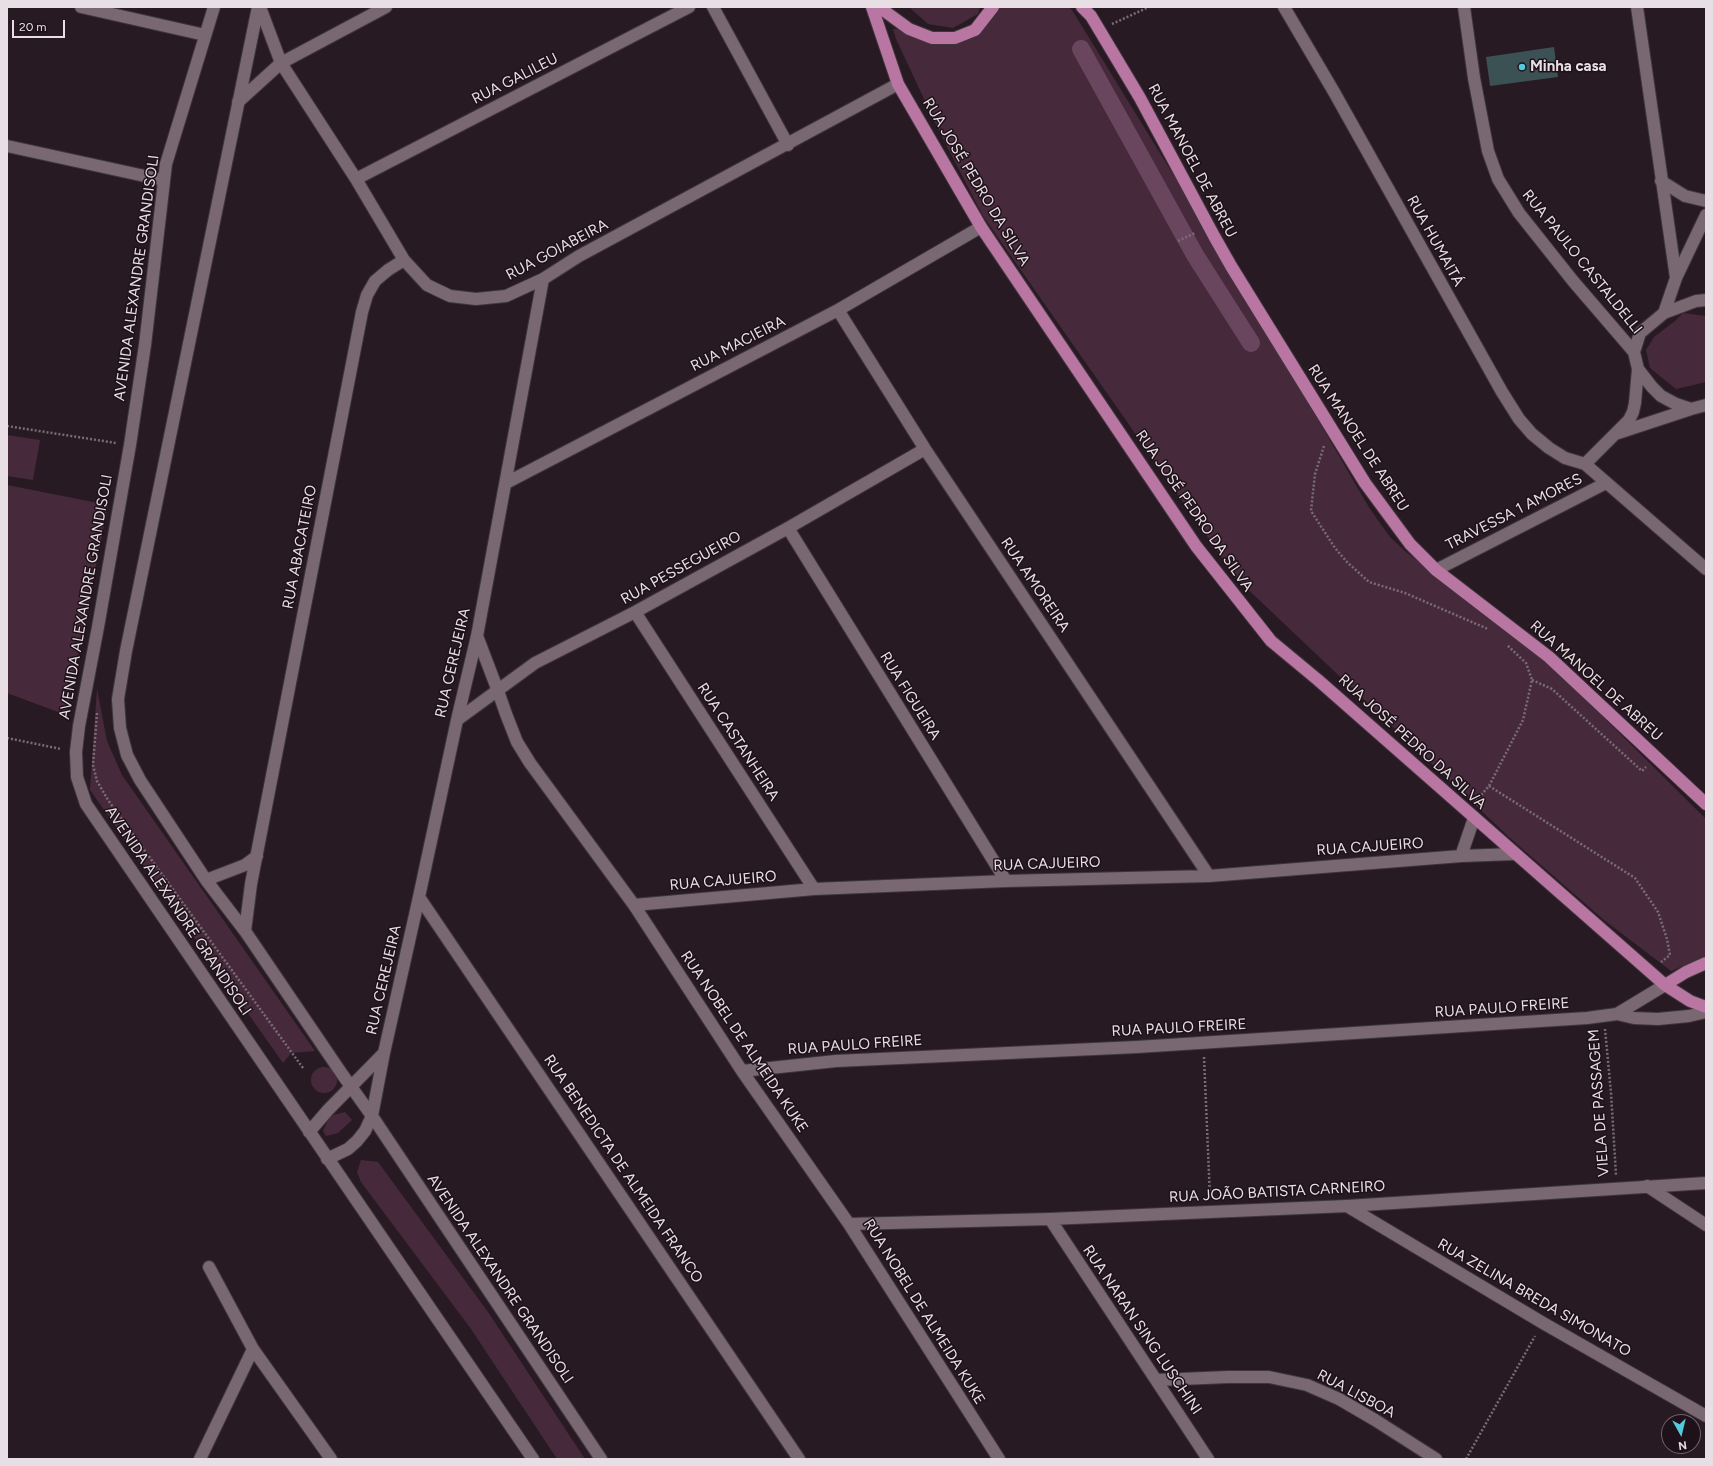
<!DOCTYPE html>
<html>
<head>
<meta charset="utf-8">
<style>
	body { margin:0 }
	#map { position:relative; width:1713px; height:1466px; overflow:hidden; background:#271a22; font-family:Figtree,sans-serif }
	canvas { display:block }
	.frame { position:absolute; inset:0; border:8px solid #e8dfe4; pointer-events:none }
	.north { position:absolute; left:1661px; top:1414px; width:40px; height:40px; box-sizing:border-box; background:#1e1119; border:1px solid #6f636a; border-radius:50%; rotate:172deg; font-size:11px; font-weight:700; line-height:16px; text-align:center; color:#e8dfe4 }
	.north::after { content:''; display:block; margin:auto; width:14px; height:18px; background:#53cbdb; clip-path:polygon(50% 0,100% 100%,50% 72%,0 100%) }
	.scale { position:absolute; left:12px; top:20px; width:53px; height:18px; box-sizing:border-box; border:2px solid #e8dfe4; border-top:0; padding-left:5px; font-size:12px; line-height:14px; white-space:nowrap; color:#e8dfe4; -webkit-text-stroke:3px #1e1119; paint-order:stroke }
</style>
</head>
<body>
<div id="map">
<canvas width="1713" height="1466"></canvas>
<div class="frame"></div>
<div class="north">N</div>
<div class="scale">20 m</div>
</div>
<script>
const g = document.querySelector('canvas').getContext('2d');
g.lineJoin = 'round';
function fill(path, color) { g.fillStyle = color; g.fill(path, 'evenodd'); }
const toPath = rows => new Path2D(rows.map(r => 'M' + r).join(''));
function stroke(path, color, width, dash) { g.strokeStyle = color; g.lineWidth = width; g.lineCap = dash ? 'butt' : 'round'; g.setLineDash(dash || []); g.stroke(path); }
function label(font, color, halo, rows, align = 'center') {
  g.font = font + ' Figtree,sans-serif'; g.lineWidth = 3; g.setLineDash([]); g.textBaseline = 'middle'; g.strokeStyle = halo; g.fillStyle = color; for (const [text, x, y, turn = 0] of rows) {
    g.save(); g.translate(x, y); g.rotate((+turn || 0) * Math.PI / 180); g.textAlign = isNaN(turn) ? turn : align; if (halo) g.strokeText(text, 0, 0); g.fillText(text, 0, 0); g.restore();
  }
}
const green = toPath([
	[909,7,980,7,978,14,953,28,928,24],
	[1000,7,1069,7,1072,10,1203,223,1370,509,1390,537,1406,552,1527,645,1573,687,1706,819,1706,956,1671,971,1604,920,1510,838,1237,579,983,216,939,131,896,39,893,29,898,29,913,38,931,43,951,44,975,36,996,14],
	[1683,313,1706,316,1706,382,1676,389,1650,368,1646,350,1654,337,1675,321],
	[7,435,40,440,33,480,7,476],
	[7,485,108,505,66,715,7,693],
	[97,689,107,741,122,775,315,1051,291,1053,283,1063,90,790],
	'311 1080a13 13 0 1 1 26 0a13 13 0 1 1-26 0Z',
	[345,1112,352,1120,338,1133,326,1136,323,1131,328,1120,333,1115],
	[361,1160,378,1162,488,1312,585,1459,557,1459,471,1329,361,1182,357,1172]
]);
const canal = toPath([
	[1081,49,1195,255,1251,343]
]);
const building = toPath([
	[1554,47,1558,77,1490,86,1486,57]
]);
const path = toPath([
	[1112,24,1149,7],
	[1178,241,1195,233],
	[7,426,116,443],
	[1324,446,1315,474,1311,511,1335,548,1347,562,1369,582,1405,593,1488,629],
	[1532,680,1552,689,1642,771,1646,767],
	[97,713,93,765,97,781,108,800,303,1068],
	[7,738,61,749],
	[1489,786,1635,878,1658,912,1667,939,1670,955,1661,962],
	[1476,801,1489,786,1523,720,1532,680,1526,663,1507,645],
	[1605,1029,1611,1093,1616,1175],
	[1204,1057,1210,1198],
	[1466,1459,1535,1336]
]);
const minor = toPath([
	[81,7,205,35],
	[214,7,166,164,145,345,130,445,98,627,79,726,76,752,77,777,86,804,533,1459],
	[258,7,126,651,118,699,120,728,127,755,140,780,206,880,245,931,342,1074,372,1116,601,1459],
	[260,7,281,63,356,179,404,260,427,285,450,296,476,299,506,296,543,279,579,256,898,84],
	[713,7,788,145],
	[1284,7,1334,92,1502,392,1519,419,1532,434,1549,448,1565,458,1585,464,1706,569],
	[1464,7,1474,78,1488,151,1498,179,1519,213,1573,281,1634,352],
	[1637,7,1676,278],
	[238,102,281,63,386,7],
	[7,146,163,180],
	[356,179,689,7],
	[1661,181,1685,196,1706,201],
	[1706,300,1696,301,1664,313,1640,333,1634,352,1638,369,1652,387,1661,396,1676,404,1691,409,1706,405],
	[838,310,925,449,1209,876],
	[1664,313,1676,278,1706,215],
	[1618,433,1691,409],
	[1585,464,1629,420,1633,412,1635,403,1638,369],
	[506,483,838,310,981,227],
	[788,528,1006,881],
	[1436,570,1606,483],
	[635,612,814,889],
	[477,636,498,691,506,714,517,742,530,763,634,905,742,1071,849,1224,999,1459],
	[457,720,535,663,635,612,788,528,925,449],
	[1461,856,1474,818],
	[206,880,245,865,257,856],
	[419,897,799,1459],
	[634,905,814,889,1006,881,1209,876,1461,856,1514,854],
	[245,931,251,884,362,312,367,295,375,281,388,270,404,260],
	[1617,1014,1665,985],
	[742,1071,836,1061,1137,1047,1587,1018,1617,1014,1634,1018,1658,1019,1689,1016,1706,1012],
	[309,1132,328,1110,384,1053],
	[327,1159,348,1149,357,1141,365,1131,372,1116,384,1053,419,897,457,720,477,636,543,279],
	[1647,1186,1706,1225],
	[1347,1206,1543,1323,1706,1416],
	[1050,1219,1208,1459],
	[849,1224,1050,1219,1347,1206,1706,1183],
	[209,1267,253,1349,331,1459],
	[1157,1380,1228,1377,1269,1377,1307,1385,1339,1399,1375,1420,1436,1459],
	[200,1459,253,1349]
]);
const major = toPath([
	[872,7,898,84,981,227,1196,546,1271,641,1318,680,1665,985,1690,1001,1706,1007],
	[879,7,909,29,932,38,955,38,975,30,993,7],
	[1082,7,1091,16,1140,98,1214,236,1231,266,1365,483,1410,544,1436,570,1549,657,1706,804],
	[1665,985,1686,972,1706,963]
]);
const markers = [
	[1522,67,4,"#53cbdb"]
];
const poiNames = [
	["Minha casa",1530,67]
];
const streetNames = [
	["RUA GALILEU",515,79,-27],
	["RUA MANOEL DE ABREU",1192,161,62],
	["RUA JOSÉ PEDRO DA SILVA",976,182,59],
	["RUA HUMAITÁ",1435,241,61],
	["RUA GOIABEIRA",557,250,-28],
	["RUA PAULO CASTALDELLI",1582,262,51],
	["AVENIDA ALEXANDRE GRANDISOLI",137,278,-82],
	["RUA MACIEIRA",738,344,-27],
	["RUA MANOEL DE ABREU",1358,438,57],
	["RUA JOSÉ PEDRO DA SILVA",1194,511,55],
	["TRAVESSA 1 AMORES",1514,512,-27],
	["RUA ABACATEIRO",300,547,-79],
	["RUA PESSEGUEIRO",681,568,-29],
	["RUA AMOREIRA",1035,585,56],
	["AVENIDA ALEXANDRE GRANDISOLI",86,597,-80],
	["RUA CEREJEIRA",453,663,-77],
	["RUA MANOEL DE ABREU",1596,681,42],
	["RUA FIGUEIRA",910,696,58],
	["RUA CASTANHEIRA",738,742,57],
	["RUA JOSÉ PEDRO DA SILVA",1412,742,42],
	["RUA CAJUEIRO",1370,847,-4],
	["RUA CAJUEIRO",1047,864,-2],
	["RUA CAJUEIRO",723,881,-5],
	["AVENIDA ALEXANDRE GRANDISOLI",178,911,56],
	["RUA CEREJEIRA",384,980,-77],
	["RUA PAULO FREIRE",1502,1008,-4],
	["RUA PAULO FREIRE",1179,1028,-3],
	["RUA NOBEL DE ALMEIDA KUKE",744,1042,56],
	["RUA PAULO FREIRE",855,1045,-4],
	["VIELA DE PASSAGEM",1599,1103,-94],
	["RUA BENEDICTA DE ALMEIDA FRANCO",623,1169,56],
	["RUA JOÃO BATISTA CARNEIRO",1277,1192,-3],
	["AVENIDA ALEXANDRE GRANDISOLI",500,1279,56],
	["RUA ZELINA BREDA SIMONATO",1534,1298,30],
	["RUA NOBEL DE ALMEIDA KUKE",924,1312,58],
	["RUA NARAN SING LUSCHINI",1142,1330,56],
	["RUA LISBOA",1356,1394,28]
];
fill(green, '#462a3c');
stroke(canal, '#69465d', 18);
fill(building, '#3c5154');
stroke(minor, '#40353c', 14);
stroke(major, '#40353c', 14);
stroke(path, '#796d74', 2.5, [2, 2]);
stroke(minor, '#796872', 12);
stroke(major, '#ba76a3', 12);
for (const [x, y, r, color] of markers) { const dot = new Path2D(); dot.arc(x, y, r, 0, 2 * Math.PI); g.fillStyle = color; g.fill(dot); stroke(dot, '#1e1119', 1.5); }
label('bold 15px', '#e8dfe4', '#1e1119', poiNames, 'left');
label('15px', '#e8dfe4', '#1e1119', streetNames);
</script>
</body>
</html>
